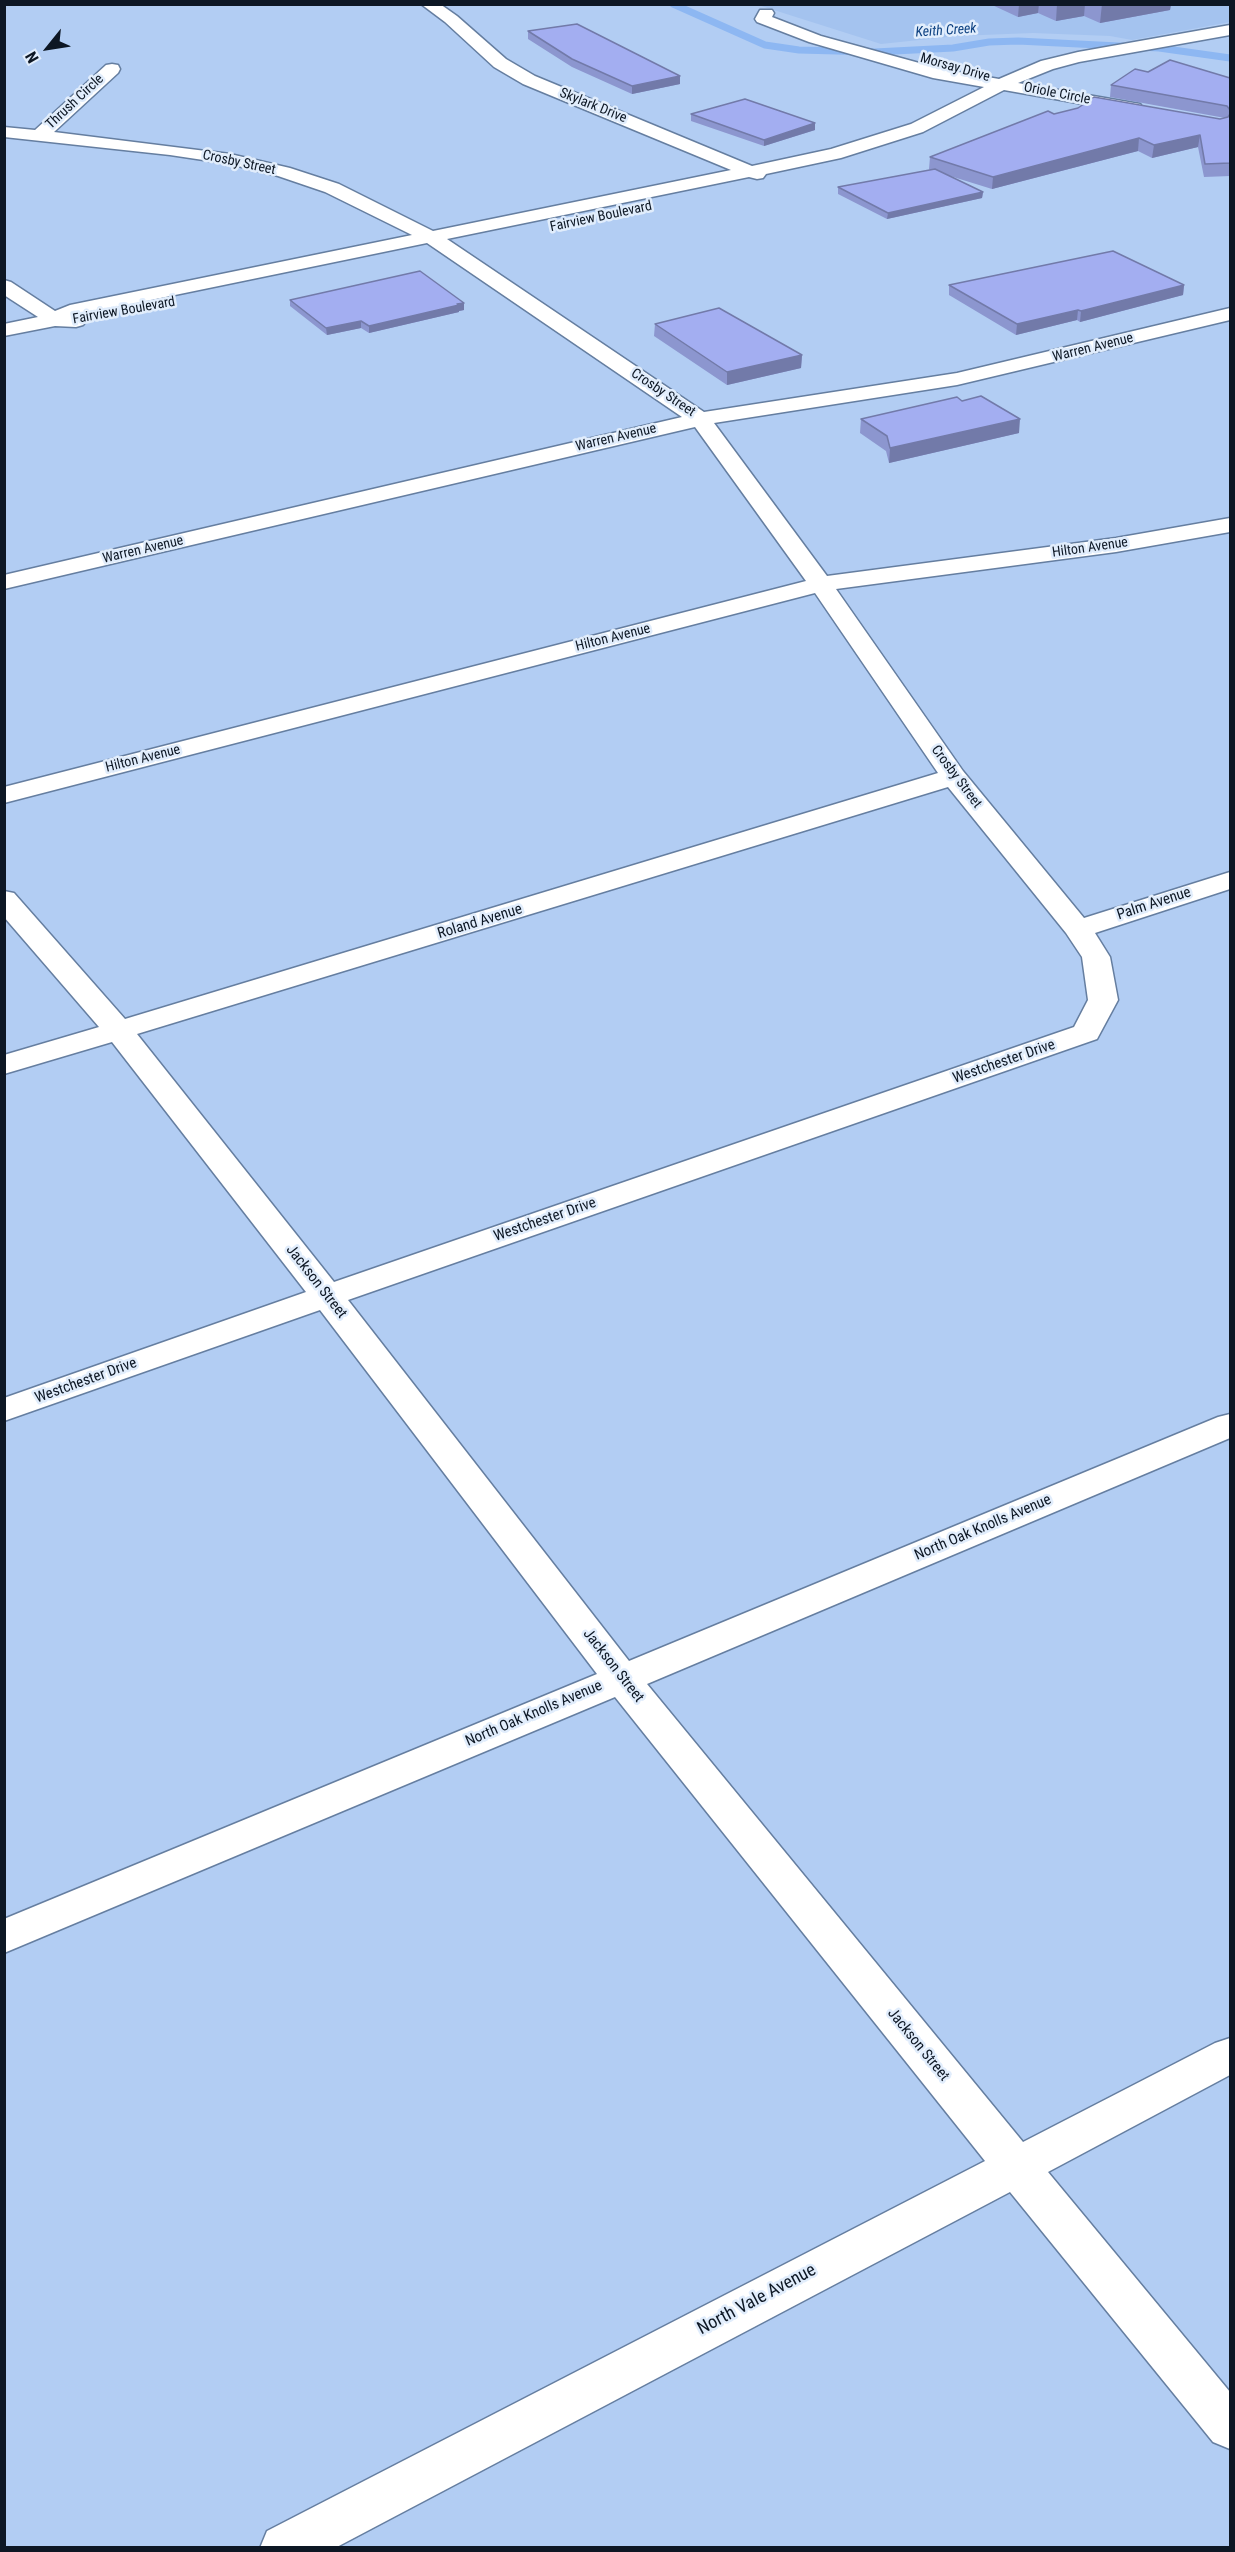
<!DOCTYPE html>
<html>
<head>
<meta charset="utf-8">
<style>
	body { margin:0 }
	#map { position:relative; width:1235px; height:2552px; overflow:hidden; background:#b2cdf3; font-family:"Roboto Condensed",sans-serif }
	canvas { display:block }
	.frame { position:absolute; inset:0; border:6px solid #0d1724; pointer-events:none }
	.north { position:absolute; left:18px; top:18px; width:60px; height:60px; -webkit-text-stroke:4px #e1edfc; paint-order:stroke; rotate:240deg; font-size:16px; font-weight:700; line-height:24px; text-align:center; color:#0d1724 }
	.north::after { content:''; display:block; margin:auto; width:21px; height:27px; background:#0d1724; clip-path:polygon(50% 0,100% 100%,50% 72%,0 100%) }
</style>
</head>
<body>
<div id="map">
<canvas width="1235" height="2552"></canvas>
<div class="frame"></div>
<div class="north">N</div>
</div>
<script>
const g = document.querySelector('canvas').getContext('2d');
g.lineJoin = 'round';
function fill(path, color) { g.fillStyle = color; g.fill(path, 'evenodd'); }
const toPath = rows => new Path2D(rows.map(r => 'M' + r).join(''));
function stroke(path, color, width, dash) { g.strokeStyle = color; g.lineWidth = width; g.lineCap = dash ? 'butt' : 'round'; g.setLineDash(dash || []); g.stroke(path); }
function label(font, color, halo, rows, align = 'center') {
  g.font = font + ' "Roboto Condensed",sans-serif'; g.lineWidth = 5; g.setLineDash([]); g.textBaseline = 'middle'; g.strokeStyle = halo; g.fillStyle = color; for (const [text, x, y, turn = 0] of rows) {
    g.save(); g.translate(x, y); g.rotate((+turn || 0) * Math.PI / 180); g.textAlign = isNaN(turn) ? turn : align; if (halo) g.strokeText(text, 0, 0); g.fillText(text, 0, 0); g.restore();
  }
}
const built = toPath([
	[1230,4,1230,22,1132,40,1110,36,1033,33,957,36,881,44,758,5]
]);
const stream = toPath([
	[673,4,765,45,799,50,875,52,953,48,989,42,1018,41,1159,48,1230,58]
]);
const minor = toPath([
	[421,4,440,4,457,16,506,59,535,76,752,166,831,149,911,124,984,87,933,78,809,42,757,22,755,19,760,10,772,10,774,13,772,17,821,36,941,69,999,79,1041,61,1078,52,1230,25,1230,35,1079,62,1053,69,1018,83,1134,103,1140,104,1143,108,1140,112,1134,113,1004,90,923,132,841,158,766,174,763,178,757,179,749,177,447,239,704,412,957,373,1230,308,1230,320,957,385,714,423,827,576,1116,538,1230,518,1230,532,1116,552,836,589,963,771,1084,918,1230,872,1230,889,1095,933,1110,957,1118,1000,1097,1039,348,1300,629,1661,1218,1417,1230,1414,1230,1438,647,1684,1023,2142,1215,2043,1230,2038,1230,2075,1048,2172,1230,2392,1230,2449,1213,2442,1010,2192,335,2548,260,2548,267,2531,985,2161,615,1697,4,1953,4,1919,597,1674,320,1310,4,1421,4,1398,306,1292,112,1042,4,1074,4,1055,99,1027,4,917,4,891,14,893,125,1019,938,773,815,593,4,803,4,787,806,581,695,427,4,589,4,575,682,417,427,243,78,315,83,317,86,321,83,325,76,327,55,326,4,336,4,324,38,317,4,295,4,280,11,282,55,311,70,305,412,235,325,192,278,176,230,164,170,155,4,137,4,127,35,130,106,65,112,64,118,65,120,69,118,73,54,132,230,154,290,168,339,184,433,231,731,170,523,84,494,67,445,22,421,4],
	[948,787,1066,933,1082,957,1088,1000,1074,1027,334,1282,137,1034,948,787]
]);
const wall = toPath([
	[990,4,1171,4,1170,10,1100,23,1084,16,1056,21,1038,13,1018,17],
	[528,31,680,76,680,84,632,94,572,67,528,39],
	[1148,72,1230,78,1230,176,1204,177,1198,147,1152,158,1138,151,992,189,950,176,983,192,982,198,887,219,838,194,838,187,930,170,929,169,930,157,1054,114,1220,119,1225,118,1110,97,1111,85],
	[691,114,815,123,815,130,764,146,691,121],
	[949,285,1184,285,1183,295,1080,322,1077,320,1016,335,949,295],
	[290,300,464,310,459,311,459,312,369,333,361,328,327,335,290,306],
	[655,324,802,355,801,368,727,385,654,336],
	[861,419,1019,433,889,463,886,451,860,433]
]);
const shadedWall = toPath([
	[1019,4,1039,4,1038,13,1018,17],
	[1057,4,1085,4,1084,16,1056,21],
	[1102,4,1171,4,1170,10,1100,23],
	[680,76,680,84,632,94,632,86],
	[815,123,815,130,764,146,764,140],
	[1200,135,1198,147,1152,158,1154,145],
	[1139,138,1138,151,992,189,993,177],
	[983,192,982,198,887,219,888,213],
	[1184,285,1183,295,1080,322,1081,311],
	[464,303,464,310,459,311,459,312,369,333,369,326],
	[1078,310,1077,320,1016,335,1017,324],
	[361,321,361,328,327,335,326,328],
	[802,355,801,368,727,385,727,372],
	[1020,419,1019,433,889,463,890,448]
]);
const building = toPath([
	[577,24,680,76,632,86,572,59,528,31,577,24],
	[1170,60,1230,78,1230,110,1227,106,1111,85,1135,69,1148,72,1170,60],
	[1094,97,1220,119,1228,117,1230,114,1230,163,1205,164,1200,135,1154,145,1139,138,993,177,930,157,1048,111,1054,114,1078,108,1094,97],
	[745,99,815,123,764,140,691,114,745,99],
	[935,169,983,192,888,213,838,187,935,169],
	[1113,251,1184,285,1081,311,1078,310,1017,324,949,285,1113,251],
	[420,271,464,303,457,304,459,305,369,326,361,321,326,328,290,300,420,271],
	[719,308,802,355,727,372,655,324,719,308],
	[981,396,1020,419,890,448,887,436,861,419,957,397,962,401,981,396]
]);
const farWaternames = [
	["Keith Creek",946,31,-4]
];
const farStreetnames = [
	["Morsay Drive",955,68,16],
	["Oriole Circle",1057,94,11],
	["Thrush Circle",75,102,-43],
	["Skylark Drive",593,106,22],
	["Crosby Street",239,163,12],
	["Fairview Boulevard",601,217,-12],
	["Fairview Boulevard",124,311,-10],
	["Warren Avenue",1093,348,-14],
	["Crosby Street",663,393,34],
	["Warren Avenue",616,438,-13],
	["Hilton Avenue",1090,548,-8],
	["Warren Avenue",143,550,-13],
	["Hilton Avenue",613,638,-14],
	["Hilton Avenue",143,759,-14],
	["Crosby Street",956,777,53]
];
const streetNames = [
	["Palm Avenue",1154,904,-18],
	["Roland Avenue",480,922,-17],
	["Westchester Drive",1004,1062,-19],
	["Westchester Drive",545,1220,-19],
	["Jackson Street",316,1282,52],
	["Westchester Drive",86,1381,-20],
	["North Oak Knolls Avenue",983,1528,-23],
	["Jackson Street",613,1666,52],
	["North Oak Knolls Avenue",534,1714,-23],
	["Jackson Street",918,2045,51]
];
const nearStreetnames = [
	["North Vale Avenue",757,2300,-28]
];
fill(built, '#a4c3ef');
stroke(stream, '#8db7f2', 7);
stroke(minor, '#657ea0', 3);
fill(minor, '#fff');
fill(wall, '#8c96cf');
fill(shadedWall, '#727aa9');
fill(building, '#a3aef1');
stroke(building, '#727aa9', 1.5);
label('italic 14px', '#0c4080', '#e1edfc', farWaternames);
label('14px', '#0d1724', '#e1edfc', farStreetnames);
label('15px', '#0d1724', '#e1edfc', streetNames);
label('18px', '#0d1724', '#e1edfc', nearStreetnames);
</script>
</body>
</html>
